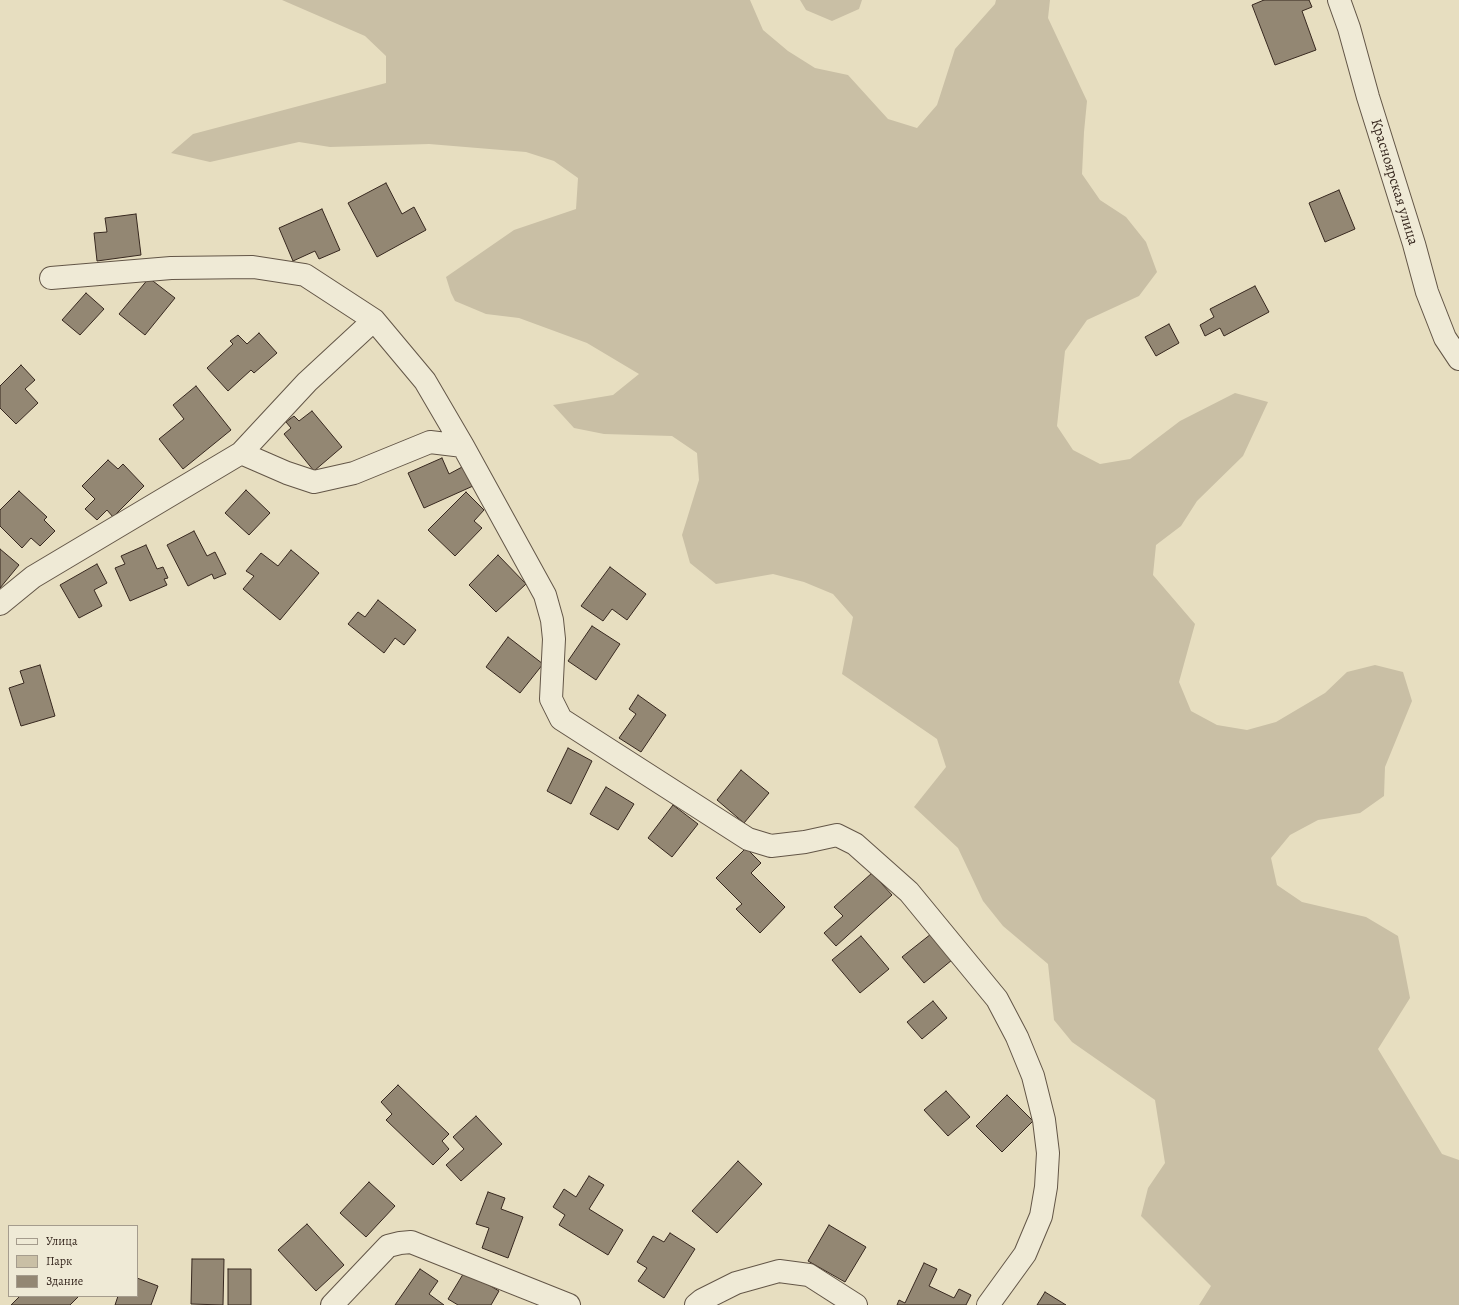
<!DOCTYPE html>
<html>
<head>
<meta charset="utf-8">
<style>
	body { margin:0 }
	#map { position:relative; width:1459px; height:1305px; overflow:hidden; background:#e7dec0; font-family:Alegreya,serif }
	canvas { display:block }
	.legend { position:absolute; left:8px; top:1225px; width:130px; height:72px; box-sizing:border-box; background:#efead6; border:1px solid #a59c8d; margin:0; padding:5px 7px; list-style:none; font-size:12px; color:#37281f }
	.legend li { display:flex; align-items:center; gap:8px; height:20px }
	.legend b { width:20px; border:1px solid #a59c8d }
</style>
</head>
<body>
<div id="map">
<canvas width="1459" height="1305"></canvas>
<ul class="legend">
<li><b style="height:5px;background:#efead6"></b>Улица</li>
<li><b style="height:11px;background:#c9bfa5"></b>Парк</li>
<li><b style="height:11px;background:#938773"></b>Здание</li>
</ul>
</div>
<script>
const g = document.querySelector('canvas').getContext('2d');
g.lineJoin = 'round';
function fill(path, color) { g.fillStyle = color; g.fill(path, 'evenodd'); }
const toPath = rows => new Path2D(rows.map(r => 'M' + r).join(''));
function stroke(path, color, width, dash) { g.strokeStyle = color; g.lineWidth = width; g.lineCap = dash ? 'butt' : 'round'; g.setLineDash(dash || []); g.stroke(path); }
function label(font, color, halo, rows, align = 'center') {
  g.font = font + ' Alegreya,serif'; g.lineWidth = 3.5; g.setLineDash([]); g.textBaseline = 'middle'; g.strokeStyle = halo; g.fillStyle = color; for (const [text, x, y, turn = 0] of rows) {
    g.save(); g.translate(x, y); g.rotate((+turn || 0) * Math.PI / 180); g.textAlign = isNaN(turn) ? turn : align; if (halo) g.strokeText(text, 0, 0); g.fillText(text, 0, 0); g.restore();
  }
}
const green = toPath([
	[282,0,750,0,763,30,788,51,815,68,848,75,888,119,917,128,937,105,955,49,995,4,996,0,1050,0,1048,18,1087,101,1084,132,1082,174,1100,200,1126,217,1146,242,1157,272,1139,296,1087,320,1065,351,1057,426,1073,450,1100,464,1130,459,1180,421,1235,393,1268,402,1243,456,1197,501,1181,526,1156,545,1153,575,1195,624,1179,682,1191,711,1217,725,1247,730,1276,722,1325,693,1347,672,1375,665,1403,672,1412,701,1385,767,1384,796,1360,813,1318,820,1290,835,1271,858,1277,885,1302,902,1366,917,1398,936,1410,998,1378,1049,1442,1154,1459,1160,1459,1305,1199,1305,1211,1286,1141,1216,1148,1188,1165,1163,1155,1100,1072,1042,1054,1020,1048,964,1003,926,983,901,958,848,914,807,946,767,937,739,842,674,853,617,833,594,804,582,773,574,716,584,690,563,682,535,699,480,697,453,672,436,604,434,574,428,553,405,613,395,639,374,587,343,519,318,486,314,455,301,451,293,446,277,514,230,576,209,578,178,554,161,526,152,429,144,330,147,299,142,210,162,171,153,193,134,386,83,386,56,365,36],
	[800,0,862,0,859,9,832,21,806,10]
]);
const building = toPath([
	[1264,0,1309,0,1312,7,1302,11,1316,50,1275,65,1252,5,1264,0],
	[386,183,402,214,414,207,426,230,377,257,348,203,386,183],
	[1339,190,1355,229,1325,242,1309,203,1339,190],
	[322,209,340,250,319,259,315,251,293,261,279,228,322,209],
	[136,214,141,255,97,261,94,233,107,232,105,218,136,214],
	[149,278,175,298,145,335,119,314,149,278],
	[1255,286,1269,312,1224,336,1220,328,1205,336,1200,325,1214,317,1210,309,1255,286],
	[86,293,104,309,80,335,62,320,86,293],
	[1169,324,1179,343,1156,356,1145,337,1169,324],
	[259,333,277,353,254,373,251,370,228,391,207,368,233,344,230,341,238,335,247,344,259,333],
	[21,365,35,380,25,389,38,403,16,424,0,408,0,386,21,365],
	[196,386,231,430,183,469,159,439,184,419,173,405,196,386],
	[312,411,342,447,314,471,284,434,291,428,286,422,294,416,299,421,312,411],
	[442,458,449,474,464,466,473,486,424,508,408,473,442,458],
	[108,460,118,469,123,464,144,486,113,517,107,510,97,520,85,509,95,499,82,486,108,460],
	[246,490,270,513,249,535,225,513,246,490],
	[19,491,47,517,44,520,55,531,40,546,31,538,22,548,0,526,0,510,19,491],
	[466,492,484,510,474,521,482,528,455,556,428,530,466,492],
	[194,531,207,556,215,552,226,574,214,579,212,574,188,586,167,545,194,531],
	[146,545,157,569,163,567,168,578,164,579,167,585,130,601,115,568,125,564,121,556,146,545],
	[0,549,19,565,0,588,0,549],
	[291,550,319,573,280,620,243,589,254,576,246,571,261,553,278,566,291,550],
	[498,555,526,584,496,612,469,585,498,555],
	[97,564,107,583,94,590,102,606,79,618,60,585,97,564],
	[610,567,646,594,627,620,612,609,603,621,581,606,610,567],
	[378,600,416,630,404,645,395,638,384,653,348,624,358,612,365,617,378,600],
	[592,626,620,644,596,680,568,661,592,626],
	[508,637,543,664,520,693,486,667,508,637],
	[40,665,55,716,21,726,9,688,24,683,20,671,40,665],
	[638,695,666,715,641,752,619,738,636,714,629,709,638,695],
	[568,748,592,761,571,804,547,791,568,748],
	[741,770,769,793,744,823,717,800,741,770],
	[606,787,634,804,618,830,590,814,606,787],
	[673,805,698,824,672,857,648,838,673,805],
	[746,848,761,863,751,873,785,907,760,933,736,909,742,904,716,878,746,848],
	[872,873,892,895,836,946,824,933,843,916,834,907,872,873],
	[931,934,952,960,924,983,902,957,931,934],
	[861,936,889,969,860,993,832,960,861,936],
	[933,1001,947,1018,922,1039,907,1022,933,1001],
	[398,1085,449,1134,442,1141,449,1149,433,1165,386,1120,392,1114,381,1102,398,1085],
	[946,1091,970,1117,948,1136,924,1110,946,1091],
	[1007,1095,1033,1121,1002,1152,976,1126,1007,1095],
	[476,1116,502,1144,461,1181,446,1165,464,1149,453,1137,476,1116],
	[738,1161,762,1184,717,1233,692,1211,738,1161],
	[589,1176,604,1185,589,1209,623,1230,608,1255,559,1225,565,1215,553,1207,564,1189,576,1197,589,1176],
	[369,1182,395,1206,366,1237,340,1213,369,1182],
	[488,1192,505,1198,501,1209,523,1217,508,1258,482,1248,489,1228,476,1224,488,1192],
	[307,1224,344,1265,316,1291,278,1250,307,1224],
	[829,1225,866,1247,845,1282,808,1261,829,1225],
	[670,1233,695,1249,664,1298,638,1281,647,1268,637,1262,653,1236,664,1242,670,1233],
	[192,1259,224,1259,223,1305,191,1304,192,1259],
	[924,1263,937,1269,929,1286,954,1298,959,1289,971,1295,966,1305,897,1305,899,1300,905,1303,924,1263],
	[228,1269,251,1269,251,1305,228,1305,228,1269],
	[420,1269,438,1281,429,1294,444,1305,395,1305,420,1269],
	[465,1271,499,1291,491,1305,458,1305,448,1299,465,1271],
	[137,1278,158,1286,151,1305,115,1305,118,1296,137,1296,137,1278],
	[1045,1292,1066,1305,1037,1305,1045,1292],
	[20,1296,79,1296,70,1305,11,1305,20,1296]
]);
const street = toPath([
	[1339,0,1349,28,1368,97,1414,244,1427,292,1445,338,1459,359],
	[51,278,171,268,253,267,305,275,374,320,425,381,463,446,545,595,552,620,554,639,551,699,561,719,748,839,771,846,805,842,837,835,855,844,909,892,997,999,1017,1037,1033,1076,1044,1120,1048,1153,1046,1187,1041,1216,1025,1254,988,1305],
	[241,453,307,382,374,320],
	[0,604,33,577,241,453,287,473,314,482,354,473,430,442,463,446],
	[332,1305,388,1246,400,1243,411,1242,569,1305],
	[696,1305,702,1300,736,1283,779,1271,809,1275,856,1305]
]);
const streetNames = [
	["Красноярская улица",1394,182,73]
];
fill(green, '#c9bfa5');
fill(building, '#938773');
stroke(building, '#37281f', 1);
stroke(street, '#635647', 24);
stroke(street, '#efead6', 22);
label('15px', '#37281f', '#efead6', streetNames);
</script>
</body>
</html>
